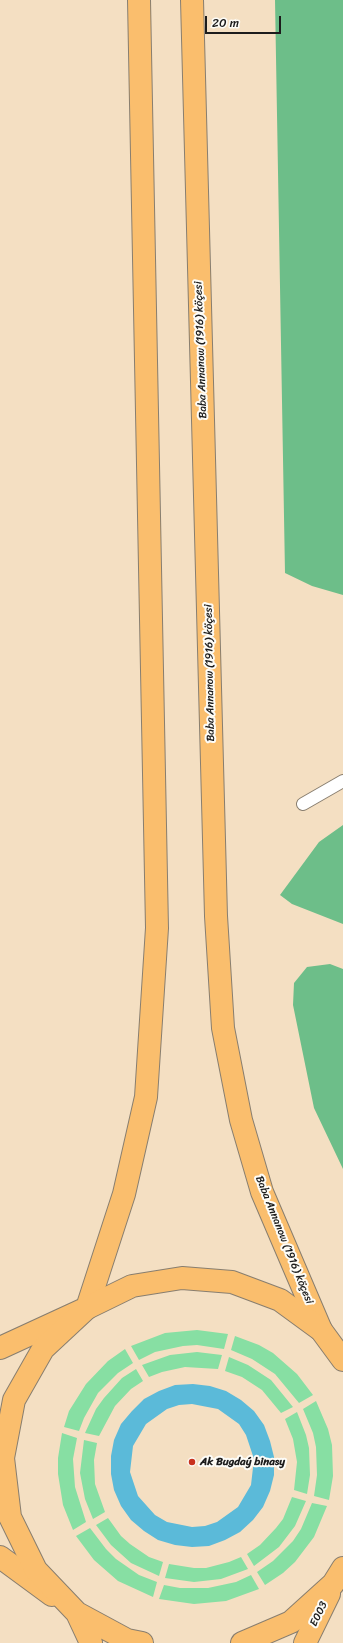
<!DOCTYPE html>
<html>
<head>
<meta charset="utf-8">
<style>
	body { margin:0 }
	#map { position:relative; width:343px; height:1643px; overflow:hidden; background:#f4dfc2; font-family:Sriracha,sans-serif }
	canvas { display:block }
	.scale { position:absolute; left:205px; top:16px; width:76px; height:18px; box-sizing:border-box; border:2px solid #1c1c1c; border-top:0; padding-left:5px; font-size:12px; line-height:14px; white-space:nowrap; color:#1c1c1c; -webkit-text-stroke:3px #fdfcf7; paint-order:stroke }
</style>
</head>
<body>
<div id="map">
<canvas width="343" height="1643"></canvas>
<div class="scale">20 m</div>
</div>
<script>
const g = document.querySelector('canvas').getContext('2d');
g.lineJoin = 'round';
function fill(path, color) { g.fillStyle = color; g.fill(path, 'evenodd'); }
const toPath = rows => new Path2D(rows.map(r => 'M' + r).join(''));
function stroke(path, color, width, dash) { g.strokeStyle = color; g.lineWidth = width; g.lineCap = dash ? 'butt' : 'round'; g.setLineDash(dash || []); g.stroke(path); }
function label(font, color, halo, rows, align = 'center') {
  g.font = font + ' Sriracha,sans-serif'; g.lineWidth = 4; g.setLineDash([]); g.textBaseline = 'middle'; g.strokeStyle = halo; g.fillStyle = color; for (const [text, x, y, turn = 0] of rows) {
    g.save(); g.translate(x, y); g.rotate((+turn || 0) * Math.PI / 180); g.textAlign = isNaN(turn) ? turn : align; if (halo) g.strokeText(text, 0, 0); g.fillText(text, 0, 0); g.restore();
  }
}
const green = toPath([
	[197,1330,228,1334,224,1349,197,1345,183,1346,155,1352,139,1360,131,1346,165,1333],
	[235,1336,259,1345,273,1353,297,1374,313,1395,299,1403,275,1374,252,1359,231,1350],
	[125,1349,133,1363,118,1373,98,1393,84,1418,79,1431,64,1427,69,1411,86,1384,108,1361],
	[197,1352,222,1355,218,1369,185,1367,162,1372,149,1377,142,1365,170,1355],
	[229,1357,248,1365,271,1380,293,1407,281,1413,262,1390,242,1377,225,1371],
	[136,1369,143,1381,131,1389,115,1406,99,1436,85,1433,96,1409,104,1398,122,1378],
	[316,1401,328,1429,332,1445,333,1476,329,1500,314,1496,317,1475,316,1447,313,1433,303,1409],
	[297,1412,306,1435,309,1448,310,1475,307,1494,294,1490,297,1462,293,1439,285,1419],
	[62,1433,77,1438,73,1459,75,1487,86,1522,73,1530,63,1505,58,1474,58,1458],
	[84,1440,97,1443,94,1460,95,1484,105,1512,93,1519,85,1499,80,1473],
	[292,1497,306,1501,295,1526,279,1547,254,1566,247,1554,260,1545,276,1528,283,1519],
	[312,1503,327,1506,314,1537,295,1562,283,1573,265,1585,257,1572,273,1561,293,1541,301,1529],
	[108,1518,121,1536,130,1544,149,1557,163,1562,159,1576,131,1563,111,1545,96,1525],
	[90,1528,106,1549,116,1559,139,1575,157,1582,153,1597,118,1581,94,1560,76,1536],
	[241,1557,248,1569,221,1579,194,1582,165,1578,169,1564,194,1568,206,1568,229,1562],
	[251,1575,259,1589,226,1601,194,1604,159,1599,164,1585,180,1588,208,1588,236,1582]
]);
const forest = toPath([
	[275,0,343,0,343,595,312,586,285,573],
	[343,825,343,924,292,904,280,895,319,842],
	[330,964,343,969,343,1169,314,1108,293,1005,294,983,307,967]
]);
const water = toPath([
	[193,1384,210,1386,226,1391,241,1400,254,1411,264,1425,270,1441,274,1457,274,1475,270,1491,263,1507,253,1520,240,1532,225,1540,209,1546,192,1547,175,1545,158,1540,144,1531,131,1520,121,1506,114,1490,111,1474,111,1456,114,1440,121,1424,132,1411,144,1399,159,1391,175,1385],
	[192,1404,218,1409,239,1424,246,1435,254,1459,251,1485,238,1507,217,1522,205,1526,192,1527,167,1522,155,1515,138,1496,130,1472,133,1446,146,1424,167,1409,179,1405]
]);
const service = toPath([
	[303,804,343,781]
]);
const primary = toPath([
	[192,0,216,916,223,1028,241,1120,262,1192,321,1330],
	[0,1348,87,1308,124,1194,146,1097,157,928,139,0],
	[0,1557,52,1595]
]);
const trunk = toPath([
	[77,1613,91,1643],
	[142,1643,127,1640,77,1613,36,1570,10,1517,3,1458,14,1400,43,1349,87,1308,132,1286,182,1278,232,1282,280,1300,321,1330,343,1360],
	[242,1643,291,1622,333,1584,343,1568],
	[305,1643,329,1594]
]);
const markers = [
	[192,1462,4,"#c8321e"]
];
const streetNames = [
	["Baba Annanow (1916) köçesi",201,350,-92],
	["Baba Annanow (1916) köçesi",210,673,-91],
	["Baba Annanow (1916) köçesi",284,1240,68],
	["E003",319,1614,-64]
];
const poiNames = [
	["Ak Bugdaý binasy",200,1462]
];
fill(green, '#87dfa3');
fill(forest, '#6dbe89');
fill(water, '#5bbad9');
stroke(service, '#887e6f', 14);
stroke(primary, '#887e6f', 24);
stroke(trunk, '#887e6f', 24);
stroke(service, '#fff', 12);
stroke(primary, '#fabe6d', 22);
stroke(trunk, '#fabe6d', 22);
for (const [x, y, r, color] of markers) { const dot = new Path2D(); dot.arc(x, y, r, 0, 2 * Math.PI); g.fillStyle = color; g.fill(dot); stroke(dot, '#fdfcf7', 1.5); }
label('11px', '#1c1c1c', '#fdfcf7', streetNames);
label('bold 11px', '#1c1c1c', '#fdfcf7', poiNames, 'left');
</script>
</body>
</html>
